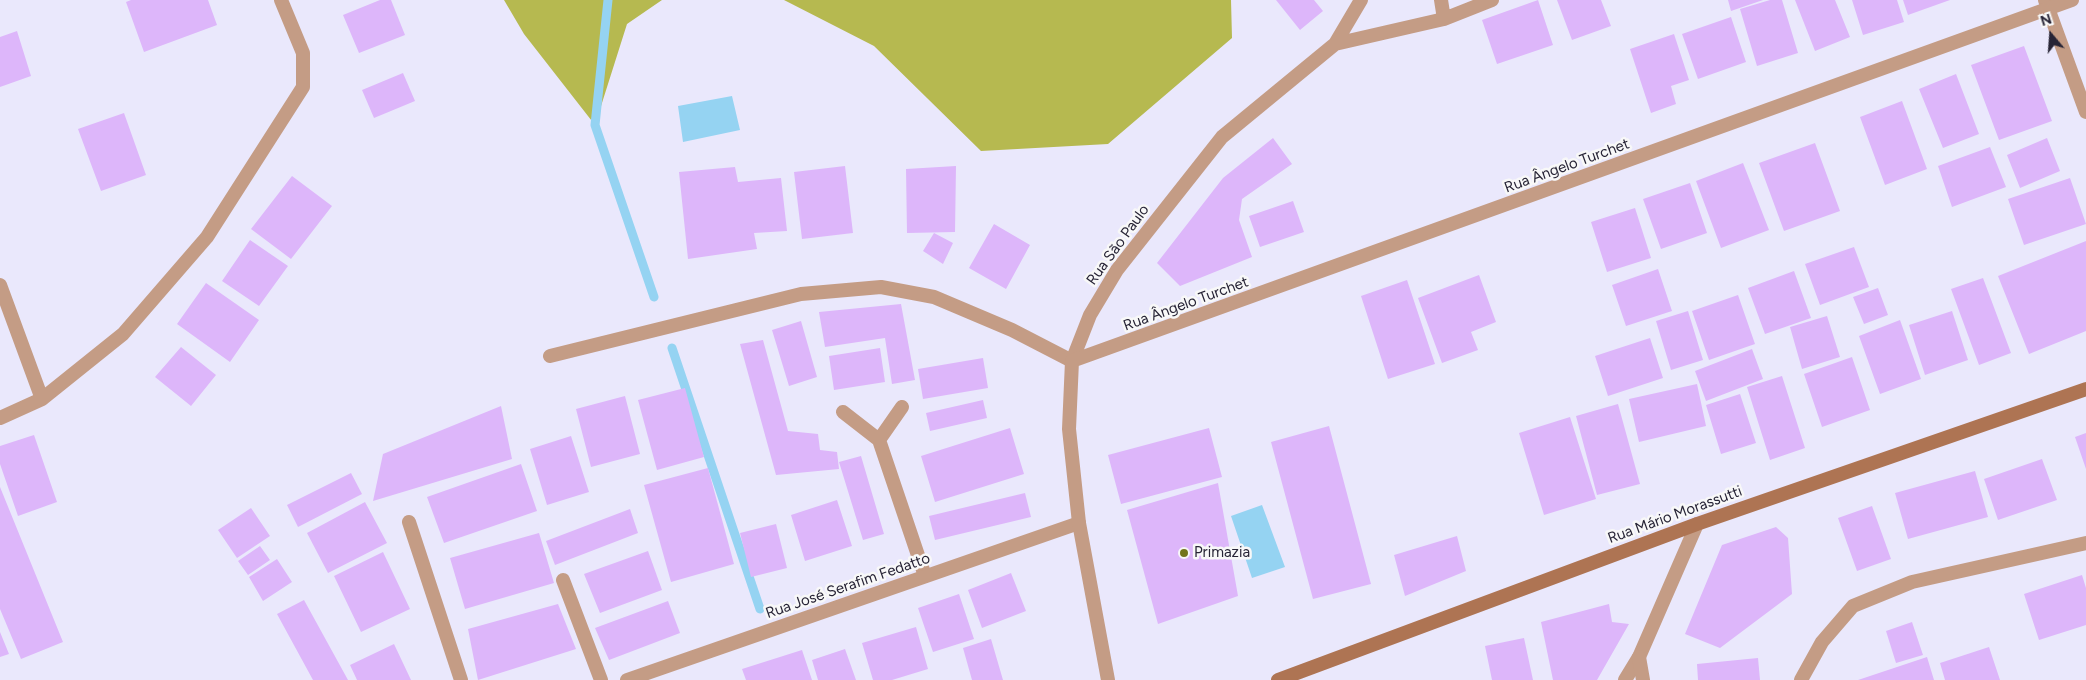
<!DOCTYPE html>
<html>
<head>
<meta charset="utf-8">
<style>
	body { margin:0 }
	#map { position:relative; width:2086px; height:680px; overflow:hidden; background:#eae8fc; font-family:Figtree,sans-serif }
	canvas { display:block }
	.north { position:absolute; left:2026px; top:10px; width:50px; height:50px; -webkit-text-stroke:4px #f8f8f8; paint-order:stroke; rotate:342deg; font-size:14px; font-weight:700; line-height:20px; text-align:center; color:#272436 }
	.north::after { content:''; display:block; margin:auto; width:18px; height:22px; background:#272436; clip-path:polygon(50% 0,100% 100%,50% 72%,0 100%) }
</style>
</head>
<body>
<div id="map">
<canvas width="2086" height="680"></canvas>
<div class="north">N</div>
</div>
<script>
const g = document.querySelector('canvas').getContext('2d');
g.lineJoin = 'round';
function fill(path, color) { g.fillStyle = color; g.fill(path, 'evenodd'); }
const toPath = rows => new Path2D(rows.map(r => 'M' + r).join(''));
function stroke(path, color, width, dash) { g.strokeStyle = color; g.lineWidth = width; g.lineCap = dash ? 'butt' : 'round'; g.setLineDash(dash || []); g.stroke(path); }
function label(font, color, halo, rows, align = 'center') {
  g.font = font + ' Figtree,sans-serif'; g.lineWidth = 5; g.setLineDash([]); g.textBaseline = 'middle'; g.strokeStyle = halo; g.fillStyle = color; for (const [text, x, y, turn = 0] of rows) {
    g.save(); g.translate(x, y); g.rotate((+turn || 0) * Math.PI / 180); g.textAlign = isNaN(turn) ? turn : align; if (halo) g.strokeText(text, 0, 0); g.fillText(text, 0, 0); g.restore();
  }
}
const forest = toPath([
	[504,0,662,0,627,24,595,125,524,34],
	[784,0,1231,0,1232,38,1108,144,981,151,874,46]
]);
const water = toPath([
	[732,96,740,130,683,142,678,106],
	[1262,505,1285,567,1252,578,1231,516]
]);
const stream = toPath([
	[608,0,595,125,654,297],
	[672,348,760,609]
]);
const building = toPath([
	[131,0,208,0,217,25,144,52,126,2],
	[380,0,391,0,405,35,359,53,343,15],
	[1276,0,1314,0,1323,11,1300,30],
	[1538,0,1553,45,1497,64,1482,20],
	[1557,0,1601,0,1611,26,1572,40],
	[1728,0,1763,0,1731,11],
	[1770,0,1782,0,1798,53,1757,66,1740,9],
	[1795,0,1835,0,1850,37,1815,51],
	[1852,0,1897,0,1904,22,1863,35],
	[1903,0,1950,0,1908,15],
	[1731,17,1746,62,1698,79,1682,34],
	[17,31,31,76,0,87,0,37],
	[1674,34,1689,80,1671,86,1676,104,1651,113,1630,49],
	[2024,46,2052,121,1999,140,1971,65],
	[403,73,415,101,374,118,362,90],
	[1956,74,1979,134,1943,148,1919,89],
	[1902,101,1927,169,1885,185,1860,117],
	[124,113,146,175,101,191,78,129],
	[1273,138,1292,164,1242,199,1239,220,1252,257,1180,286,1157,263,1223,178],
	[2047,138,2060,171,2020,188,2007,155],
	[1815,143,1840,211,1784,231,1759,163],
	[1990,147,2006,187,1952,207,1938,166],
	[1743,163,1769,230,1721,248,1696,181],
	[845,166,853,233,802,239,794,172],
	[956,166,955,232,907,233,906,169],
	[735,167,738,182,781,178,787,231,754,233,757,249,688,259,679,172],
	[292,176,332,206,291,259,251,229],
	[2070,178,2086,224,2024,245,2008,199],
	[1690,183,1707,233,1661,249,1643,199],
	[1293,201,1304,232,1260,247,1249,216],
	[1635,208,1651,258,1607,272,1591,222],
	[994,224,1030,245,1006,289,969,268],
	[934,233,953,243,943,264,923,251],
	[250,240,288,266,259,306,222,281],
	[2086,241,2086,331,2029,354,1998,276],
	[1854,247,1869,287,1820,305,1805,264],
	[1658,269,1672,311,1626,326,1612,285],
	[1794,271,1811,318,1765,334,1748,288],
	[1479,275,1496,322,1471,332,1478,350,1442,363,1418,298],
	[1983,278,2011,353,1979,365,1951,289],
	[1407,280,1435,364,1388,379,1361,296],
	[206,283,259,320,230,362,177,324],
	[1878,288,1888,315,1864,324,1853,297],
	[1738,295,1755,344,1709,360,1692,311],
	[901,304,915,380,892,384,885,338,825,347,819,312],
	[1688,311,1703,360,1671,370,1656,321],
	[1952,311,1968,360,1925,375,1909,325],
	[1827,316,1840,357,1802,369,1790,327],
	[1900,320,1921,379,1880,394,1859,336],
	[801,321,817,377,789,386,772,330],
	[1650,338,1663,378,1608,396,1595,356],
	[763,340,788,431,818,434,820,450,837,452,839,469,776,475,740,344],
	[181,347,216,375,191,406,155,377],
	[880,348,885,382,834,390,829,356],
	[1752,349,1763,379,1706,401,1695,371],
	[1852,357,1870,410,1822,427,1804,374],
	[983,358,988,388,923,399,918,369],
	[1782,376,1805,448,1770,460,1747,387],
	[1697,384,1706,426,1639,442,1629,399],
	[685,388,704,457,657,470,638,400],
	[1740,394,1756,443,1721,454,1706,405],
	[625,396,640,454,591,467,576,409],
	[983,400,987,418,930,431,926,413],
	[1618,404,1640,484,1597,495,1576,416],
	[501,406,512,459,373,501,383,454],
	[1570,417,1596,499,1544,515,1519,433],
	[1329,426,1371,584,1313,599,1271,442],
	[1010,428,1024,474,935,502,921,456],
	[1209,428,1222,477,1121,504,1108,455],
	[2086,433,2086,469,2075,437],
	[34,435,57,502,18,516,0,464,0,446],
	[571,436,589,492,547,505,530,449],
	[861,456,884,534,863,540,839,462],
	[2042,459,2057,500,1998,520,1984,479],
	[521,464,537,511,444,543,427,497],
	[708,468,734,564,671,582,644,485],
	[1975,471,1988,517,1908,539,1895,493],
	[351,473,362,494,298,527,287,505],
	[1218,483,1238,596,1158,624,1127,510],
	[0,487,63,642,21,659,0,609],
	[1025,493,1031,517,935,540,929,516],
	[837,500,852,546,805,561,791,515],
	[365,502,387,543,328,573,307,533],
	[1872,506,1891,559,1857,571,1838,518],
	[251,508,270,536,237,558,218,530],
	[630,509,638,533,555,565,546,541],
	[776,524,787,568,751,577,740,533],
	[1776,527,1788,538,1792,594,1720,648,1685,634,1722,545],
	[539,533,554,583,465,609,450,558],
	[1457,536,1466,571,1405,596,1394,555],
	[260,546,270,560,248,575,238,561],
	[648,551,662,590,600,613,584,574],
	[383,552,410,609,361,632,334,576],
	[277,559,292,582,263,601,249,577],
	[1011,573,1026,611,982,628,968,590],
	[2082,575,2086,588,2086,625,2039,640,2024,594],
	[959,594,974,639,933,652,918,608],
	[304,600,348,680,313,680,277,614],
	[668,601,680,633,609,660,595,628],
	[558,604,576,649,478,680,468,629],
	[1609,604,1612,622,1629,624,1597,680,1553,680,1541,622],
	[1912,622,1923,655,1896,663,1886,631],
	[916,627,928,669,892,680,873,680,862,643],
	[0,632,9,654,0,657],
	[1524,638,1533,680,1492,680,1485,646],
	[991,639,1003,680,972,680,963,648],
	[394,644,411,680,357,680,350,665],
	[1989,647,2000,680,1945,680,1940,663],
	[845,649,856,680,818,680,812,660],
	[802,650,812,680,746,680,742,669],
	[1927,657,1934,680,1858,680],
	[1758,658,1760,680,1698,680,1697,664]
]);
const service = toPath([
	[902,407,879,440,925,576],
	[843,412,879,440],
	[409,522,461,680],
	[563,580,601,680],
	[1625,680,1639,657,1697,524]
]);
const minor = toPath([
	[1441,0,1444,19],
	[2045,0,2086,112],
	[1335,44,1444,19,1492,0],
	[0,285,42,399],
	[550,356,801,294,881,287,934,297,1012,330,1072,361,1090,315,1117,270,1222,137,1335,44,1361,0],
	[0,418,42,399,123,334,207,237,303,87,303,53,281,0],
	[1639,657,1643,680],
	[627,680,1079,523],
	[1801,680,1822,642,1853,606,1912,582,2086,543]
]);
const tertiary = toPath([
	[1108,680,1079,523,1069,429,1072,361,2072,0]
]);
const secondary = toPath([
	[1278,680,1697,524,2086,389]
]);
const markers = [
	[1184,553,5,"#73751b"]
];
const streetNames = [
	["Rua Ângelo Turchet",1567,166,-20],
	["Rua São Paulo",1118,245,-54],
	["Rua Ângelo Turchet",1186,304,-20],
	["Rua Mário Morassutti",1675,515,-20],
	["Rua José Serafim Fedatto",848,586,-19]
];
const poiNames = [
	["Primazia",1194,553]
];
fill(forest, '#b6b950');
fill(water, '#95d3f2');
stroke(stream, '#95d3f2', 9);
fill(building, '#ddb6fa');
stroke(service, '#c49c85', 14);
stroke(minor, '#c49c85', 14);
stroke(tertiary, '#c49c85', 14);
stroke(secondary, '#ae7453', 14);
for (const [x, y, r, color] of markers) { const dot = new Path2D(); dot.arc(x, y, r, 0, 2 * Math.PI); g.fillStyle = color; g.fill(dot); stroke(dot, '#f8f8f8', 2); }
label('15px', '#272436', '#f8f8f8', streetNames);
label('15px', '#272436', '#f8f8f8', poiNames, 'left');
</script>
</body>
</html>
